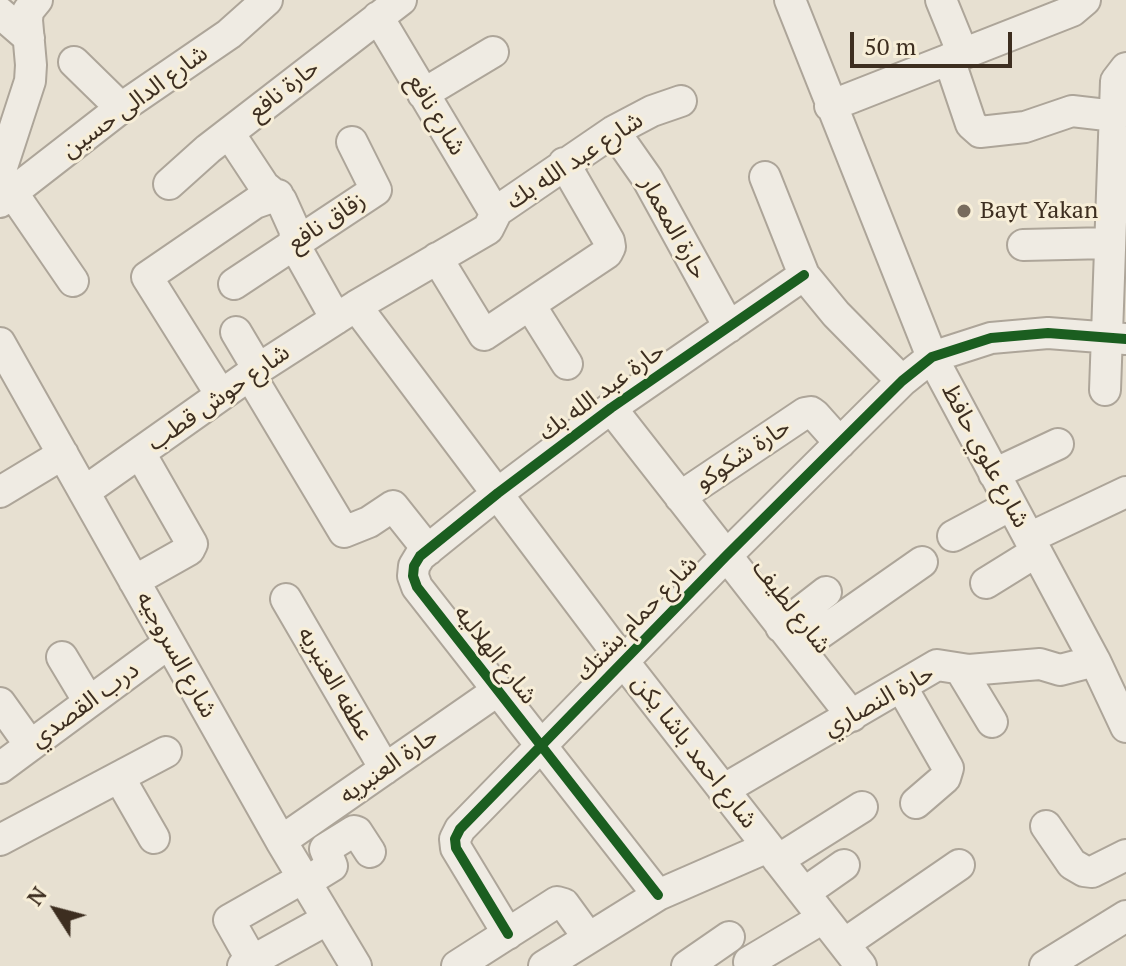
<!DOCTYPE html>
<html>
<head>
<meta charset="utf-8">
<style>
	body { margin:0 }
	#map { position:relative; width:1126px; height:966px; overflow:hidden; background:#e7e0d1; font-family:"PT Serif",serif }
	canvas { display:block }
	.north { position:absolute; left:16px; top:870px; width:80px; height:80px; -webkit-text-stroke:6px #f7eed8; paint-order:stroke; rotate:306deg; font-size:22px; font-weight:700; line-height:32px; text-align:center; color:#3d2e20 }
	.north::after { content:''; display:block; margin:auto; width:28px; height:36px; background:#3d2e20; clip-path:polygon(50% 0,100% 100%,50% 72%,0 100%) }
	.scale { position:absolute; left:850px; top:32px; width:162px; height:36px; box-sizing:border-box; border:4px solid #3d2e20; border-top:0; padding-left:10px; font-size:24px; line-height:28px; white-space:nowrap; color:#3d2e20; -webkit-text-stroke:6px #f7eed8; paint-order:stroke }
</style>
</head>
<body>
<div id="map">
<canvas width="1126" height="966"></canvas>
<div class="north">N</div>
<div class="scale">50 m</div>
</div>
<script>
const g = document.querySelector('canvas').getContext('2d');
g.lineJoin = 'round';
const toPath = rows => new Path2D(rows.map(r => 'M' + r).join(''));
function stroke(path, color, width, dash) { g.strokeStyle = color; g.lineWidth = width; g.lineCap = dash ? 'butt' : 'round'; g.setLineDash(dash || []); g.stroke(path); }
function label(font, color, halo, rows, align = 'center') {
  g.font = font + ' "PT Serif","Noto Sans Arabic",serif'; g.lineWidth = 6; g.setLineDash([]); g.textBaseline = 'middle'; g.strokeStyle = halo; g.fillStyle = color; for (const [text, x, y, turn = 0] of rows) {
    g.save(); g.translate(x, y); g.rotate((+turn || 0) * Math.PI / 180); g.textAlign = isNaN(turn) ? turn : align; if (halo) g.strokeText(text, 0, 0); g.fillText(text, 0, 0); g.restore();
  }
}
const minor = toPath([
	[790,0,932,357,1095,661,1126,727],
	[941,0,963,54],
	[0,13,29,38],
	[378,17,495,213],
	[949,59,971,124,980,132,1025,127,1072,111,1115,116],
	[74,62,121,108],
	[423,94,493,52],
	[830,106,1072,11,1085,0],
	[614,131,647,178,729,327],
	[229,133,264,186,281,200,295,231,294,244,336,319],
	[0,173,30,81,31,65,27,20,28,11,37,0],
	[1,176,73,281],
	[765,177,804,275,836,314,902,381],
	[169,184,208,149,401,0],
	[0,202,121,108,229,34,267,0],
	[1023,245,1109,243],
	[437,258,484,335,607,253,610,247,609,241,564,163],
	[234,284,376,190,352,142],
	[530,305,567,364],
	[356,306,623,661,861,966],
	[236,332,258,369],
	[0,343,281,841,356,966],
	[250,375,344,532,369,522,393,506,428,550],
	[1105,390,1116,81,1126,68],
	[221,395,147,277,255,203,278,195],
	[611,408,852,716],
	[994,474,1058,444],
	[0,492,63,454],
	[84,492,258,369,356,306,488,229,497,211,614,131,652,111,681,101],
	[680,497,805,413,811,412,815,415,840,443],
	[953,536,1011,505],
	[1029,538,1126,492],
	[134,581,189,550,192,544,140,453],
	[986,583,1036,552],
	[286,599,385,769],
	[781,627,826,592],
	[799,648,922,562],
	[62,657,89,702],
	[960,669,992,722],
	[901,686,948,768,945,778,916,803],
	[0,703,30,745],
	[0,768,169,643],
	[119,777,154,838],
	[723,790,937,665,969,670,1040,664,1060,670,1095,661],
	[1046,826,1072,864,1084,871,1092,872,1126,855],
	[0,840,166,752],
	[281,841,497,691],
	[778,860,862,807],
	[306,882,332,866,325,849,354,831,357,832,370,852],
	[804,893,844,865],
	[658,895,417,587,413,576,414,566,420,556,498,493,611,408,804,275],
	[508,934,456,848,455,839,460,829,726,556,902,381,932,357,991,338,1048,333,1126,339],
	[844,944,959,865],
	[749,962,823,918],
	[243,966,328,919],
	[255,966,229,920,303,878],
	[457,966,557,902,564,904,588,937],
	[544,966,658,895,768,847],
	[687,966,729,937],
	[1045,966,1126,916]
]);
const cycleway = toPath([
	[658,895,417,587,413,576,414,566,420,556,498,493,611,408,804,275],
	[508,934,456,848,455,839,460,829,726,556,902,381,932,357,991,338,1048,333,1126,339]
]);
const markers = [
	[964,211,8,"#786c5e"]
];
const streetNames = [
	["حارة نافع",284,90,-38],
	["شارع الدالى حسين",135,102,-36],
	["شارع نافع",436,115,59],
	["شارع عبد الله بك",575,161,-33],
	["زقاق نافع",327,222,-33],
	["حارة المعمار",673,228,61],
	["حارة عبد الله بك",602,392,-36],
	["شارع حوش قطب",219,398,-35],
	["حارة شكوكو",743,455,-34],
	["شارع علوي حافظ",985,456,62],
	["شارع لطيف",791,607,52],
	["شارع حمام بشتك",637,619,-46],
	["شارع السروجيه",176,655,61],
	["شارع الهلاليه",495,655,52],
	["عطفه العنبريه",335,684,60],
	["حارة النصاري",879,701,-29],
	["درب القصدي",85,705,-36],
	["شارع احمد باشا يكن",694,752,52],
	["حارة العنبريه",389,766,-35]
];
const poiNames = [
	["Bayt Yakan",980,211]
];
stroke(minor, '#ada599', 34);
stroke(minor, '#efebe3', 30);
stroke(cycleway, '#1b5e20', 10);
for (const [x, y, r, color] of markers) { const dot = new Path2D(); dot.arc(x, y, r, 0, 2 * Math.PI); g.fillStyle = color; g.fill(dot); stroke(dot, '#f7eed8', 3); }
label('24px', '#3d2e20', '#f7eed8', streetNames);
label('24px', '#3d2e20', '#f7eed8', poiNames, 'left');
</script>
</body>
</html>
